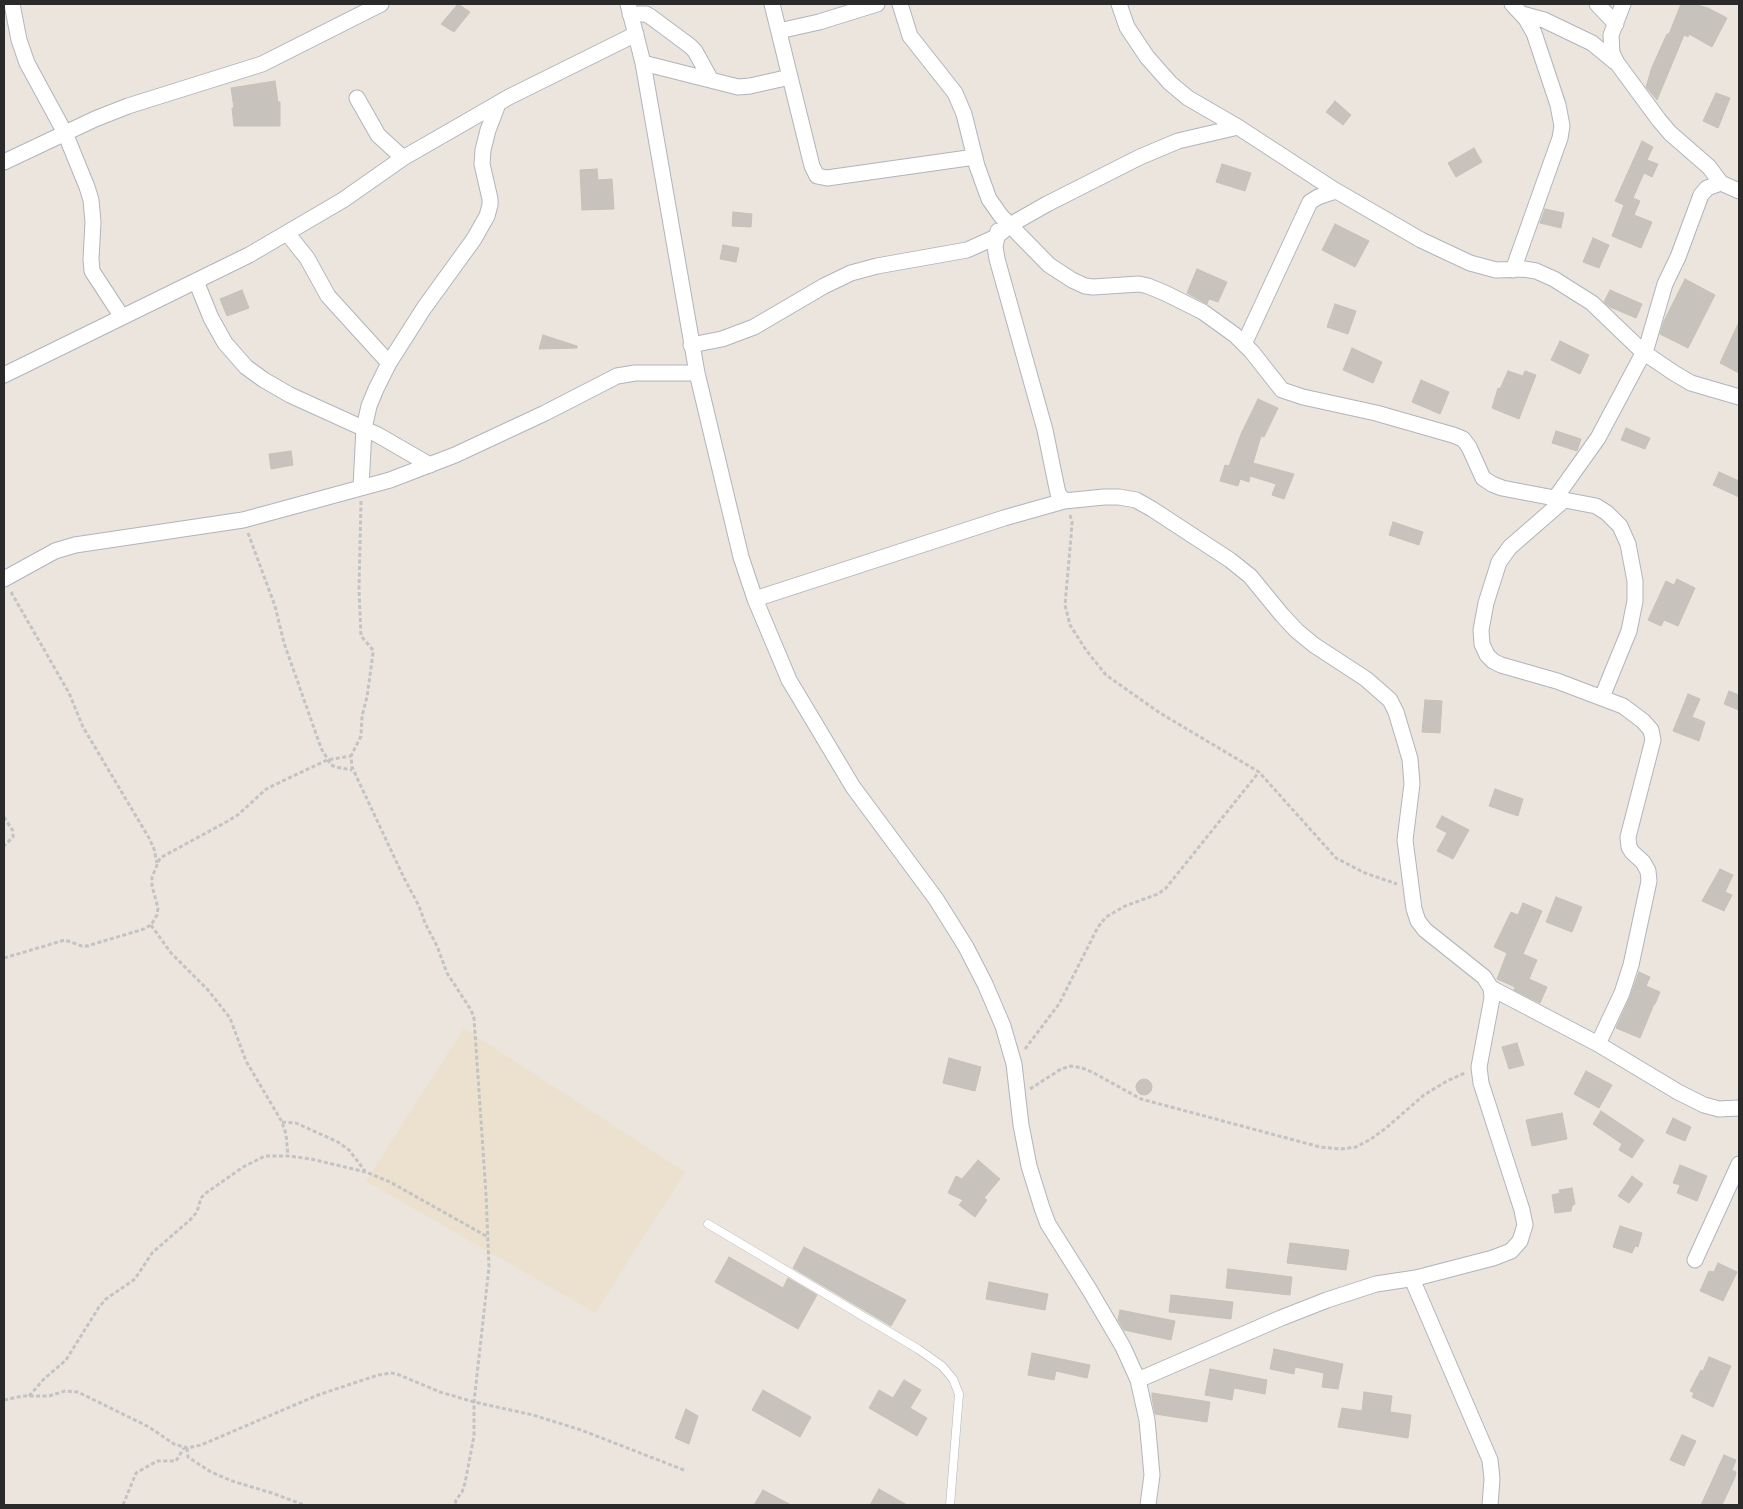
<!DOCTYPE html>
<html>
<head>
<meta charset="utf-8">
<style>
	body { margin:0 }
	#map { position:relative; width:1743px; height:1509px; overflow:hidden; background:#ebe5dd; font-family:"Asap Condensed",sans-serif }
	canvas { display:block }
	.frame { position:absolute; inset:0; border:5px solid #2a2a2a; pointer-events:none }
</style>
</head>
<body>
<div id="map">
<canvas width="1743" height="1509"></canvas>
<div class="frame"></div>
</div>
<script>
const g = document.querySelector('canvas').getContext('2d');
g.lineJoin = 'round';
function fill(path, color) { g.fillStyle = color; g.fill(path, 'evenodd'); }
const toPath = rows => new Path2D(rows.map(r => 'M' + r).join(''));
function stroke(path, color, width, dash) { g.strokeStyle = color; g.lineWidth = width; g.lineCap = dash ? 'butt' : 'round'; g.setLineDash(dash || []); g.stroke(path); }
const education = toPath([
	[464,1028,685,1172,595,1313,366,1181]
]);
const building = toPath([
	[458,4,470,12,454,32,441,24,458,4],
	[1681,4,1694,4,1708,8,1727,18,1712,47,1689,34,1688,37,1684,35,1657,100,1646,87,1652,67,1667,34,1669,34,1681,4],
	[275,81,278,102,280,102,280,126,234,126,232,108,234,108,231,88,275,81],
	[1716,93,1730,98,1718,128,1703,121,1716,93],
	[1335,101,1351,115,1343,125,1326,112,1335,101],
	[1642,141,1653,147,1647,160,1658,164,1652,177,1644,173,1633,198,1640,201,1634,215,1652,222,1641,248,1612,236,1624,205,1615,201,1642,141],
	[1474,148,1482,162,1456,177,1448,163,1474,148],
	[1222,164,1251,173,1245,191,1216,182,1222,164],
	[597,169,598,180,612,179,614,209,582,210,580,170,597,169],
	[1545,209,1564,213,1561,228,1540,223,1545,209],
	[733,212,752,214,751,227,732,226,733,212],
	[1335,224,1369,241,1355,267,1322,250,1335,224],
	[1593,238,1609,245,1599,268,1583,262,1593,238],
	[723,245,739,248,736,262,720,259,723,245],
	[1197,269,1227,282,1218,302,1209,299,1207,304,1187,293,1197,269],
	[1685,279,1715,295,1688,348,1660,334,1664,321,1685,279],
	[242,290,249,308,227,316,220,299,242,290],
	[1610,290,1642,304,1636,318,1610,307,1604,302,1610,290],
	[1335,304,1356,311,1348,334,1327,327,1335,304],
	[1739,322,1739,373,1720,363,1739,322],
	[543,335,577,346,577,348,539,349,543,335],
	[1560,341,1589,355,1580,374,1551,360,1560,341],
	[1352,348,1382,362,1373,383,1343,370,1352,348],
	[1508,371,1523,376,1525,371,1536,375,1519,419,1492,408,1498,388,1500,389,1508,371],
	[1421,380,1449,392,1440,414,1412,402,1421,380],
	[1258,399,1278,408,1264,437,1261,436,1253,463,1294,474,1284,499,1272,495,1276,484,1250,476,1249,482,1240,479,1238,486,1220,481,1225,465,1229,466,1241,434,1258,399],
	[1626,428,1650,438,1645,449,1621,440,1626,428],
	[1556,431,1581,439,1577,451,1552,443,1556,431],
	[291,451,293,465,271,469,269,454,291,451],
	[1719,472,1739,481,1739,497,1713,485,1719,472],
	[1393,522,1423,532,1419,545,1389,535,1393,522],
	[1677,579,1695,588,1678,626,1664,620,1661,626,1648,620,1666,581,1674,585,1677,579],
	[1729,691,1739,695,1739,710,1724,704,1729,691],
	[1688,694,1700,699,1692,717,1705,722,1699,741,1673,731,1688,694],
	[1425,700,1442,701,1440,733,1422,732,1425,700],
	[1495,789,1523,799,1518,816,1489,806,1495,789],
	[1442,816,1469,830,1453,859,1437,851,1447,833,1436,827,1442,816],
	[1720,869,1733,875,1725,892,1732,895,1724,911,1702,901,1720,869],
	[1556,897,1582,907,1572,932,1546,922,1556,897],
	[1523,903,1542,911,1523,954,1537,960,1529,979,1547,987,1540,1003,1514,990,1515,987,1497,979,1507,953,1494,947,1511,912,1518,915,1523,903],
	[1639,972,1650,977,1646,986,1660,992,1655,1004,1654,1004,1640,1038,1616,1028,1630,997,1639,972],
	[1517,1043,1524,1065,1509,1069,1502,1047,1517,1043],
	[949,1058,981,1067,975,1091,943,1083,949,1058],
	[1586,1071,1612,1085,1599,1108,1574,1094,1586,1071],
	'1136 1087a8 8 0 1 1 16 0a8 8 0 1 1-16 0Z',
	[1601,1111,1644,1140,1632,1158,1619,1150,1622,1144,1593,1124,1601,1111],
	[1562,1113,1567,1139,1532,1146,1526,1120,1562,1113],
	[1673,1118,1691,1127,1685,1141,1666,1133,1673,1118],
	[978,1160,1000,1179,984,1198,987,1200,975,1217,959,1205,963,1200,948,1193,956,1176,962,1179,978,1160],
	[1680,1165,1707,1176,1697,1201,1677,1193,1680,1185,1673,1183,1680,1165],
	[1632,1176,1643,1184,1629,1203,1618,1196,1632,1176],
	[1572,1188,1575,1204,1572,1206,1571,1211,1555,1213,1552,1195,1560,1193,1559,1190,1572,1188],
	[1620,1226,1642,1233,1638,1247,1635,1246,1632,1253,1613,1247,1620,1226],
	[1290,1243,1349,1250,1346,1270,1287,1263,1290,1243],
	[804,1247,906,1300,891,1326,793,1268,804,1247],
	[729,1257,783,1288,788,1278,817,1295,798,1329,715,1282,729,1257],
	[1718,1263,1737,1272,1723,1301,1700,1291,1709,1271,1714,1272,1718,1263],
	[1228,1269,1292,1277,1290,1295,1226,1288,1228,1269],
	[989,1282,1048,1294,1045,1310,986,1299,989,1282],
	[1171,1295,1233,1302,1231,1319,1169,1312,1171,1295],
	[1120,1310,1175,1321,1171,1340,1124,1330,1118,1320,1120,1310],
	[1274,1349,1343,1364,1338,1389,1322,1387,1324,1373,1295,1367,1294,1374,1270,1369,1274,1349],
	[1032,1353,1090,1365,1087,1378,1056,1371,1054,1380,1028,1375,1032,1353],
	[1709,1357,1731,1366,1713,1407,1692,1397,1694,1393,1690,1391,1701,1370,1703,1371,1709,1357],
	[1210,1369,1267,1380,1265,1394,1234,1388,1232,1400,1205,1395,1210,1369],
	[904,1380,921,1390,910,1408,927,1418,917,1436,869,1408,879,1390,893,1398,904,1380],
	[763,1390,811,1417,800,1437,752,1410,763,1390],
	[1364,1392,1392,1396,1390,1412,1411,1415,1408,1438,1338,1427,1342,1408,1362,1411,1364,1392],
	[1152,1393,1210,1402,1207,1422,1155,1414,1152,1397,1152,1393],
	[686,1409,698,1416,689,1444,675,1438,686,1409],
	[1682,1435,1696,1441,1684,1466,1670,1460,1682,1435],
	[1724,1455,1736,1460,1732,1470,1736,1472,1735,1477,1722,1505,1701,1505,1724,1455],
	[879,1489,907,1505,870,1505,879,1489],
	[763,1490,791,1505,754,1505,763,1490]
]);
const path = toPath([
	[361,501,359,589,361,636,373,650,373,653,367,697,362,716,361,736,351,756,352,767,404,878,419,906,425,923,437,946,447,973,471,1010,474,1018,486,1194,489,1267,474,1402,474,1436,465,1483,462,1492,456,1500,455,1505],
	[1070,515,1072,522,1071,537,1065,605,1070,625,1086,650,1106,675,1160,713,1259,772,1336,858,1365,873,1397,884],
	[248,533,275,606,284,643,321,748,331,765,336,767,352,770],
	[11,592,69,693,83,727,149,838,154,849,157,863],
	[4,817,13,831,13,837,4,846],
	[151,925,171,953,208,990,230,1018,246,1061,282,1122,286,1134,288,1156],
	[4,958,65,940,82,946,87,946,144,929,151,925,157,915,158,908,152,886,152,877,160,858,228,821,239,814,265,790,270,787,327,760,351,756],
	[1025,1049,1059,1004,1098,927,1106,917,1125,906,1158,894,1166,888,1259,772],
	[1030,1089,1061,1069,1071,1066,1082,1068,1092,1072,1141,1099,1320,1147,1341,1149,1356,1147,1371,1139,1386,1128,1424,1095,1447,1081,1465,1073],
	[282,1122,296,1123,338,1142,349,1150,365,1171],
	[29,1396,44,1379,66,1360,99,1307,106,1299,135,1279,152,1253,191,1219,197,1212,201,1198,206,1193,243,1167,265,1156,288,1156,311,1159,366,1172,390,1182,488,1237],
	[4,1400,23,1396,49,1396,65,1391,78,1392,149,1427,174,1444,187,1448,201,1445,318,1395,378,1375,391,1373,397,1374,440,1392,474,1402,533,1415,581,1430,684,1470],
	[187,1448,188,1457,211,1472,232,1481,272,1493,304,1505],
	[123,1505,136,1473,157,1461,176,1461,184,1448]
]);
const service = toPath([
	[708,1224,918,1349,942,1366,953,1379,959,1394,950,1505]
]);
const minor = toPath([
	[12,4,19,40,27,63,65,133,87,187,91,200,93,222,91,259,92,271,122,317],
	[628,4,643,63,697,373,741,557,755,599,789,680,853,787,936,899,966,947,985,984,1003,1026,1014,1064,1021,1125,1029,1166,1042,1208,1048,1224,1089,1289,1123,1347,1138,1380,1147,1420,1152,1475,1148,1505],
	[772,4,812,166,817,176,827,178,975,157],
	[900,4,910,36,955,93,964,114,977,166,989,199,1001,216,1049,265,1072,280,1085,286,1093,287,1139,284,1148,286,1165,293,1203,312,1235,335,1252,352,1282,390,1303,397,1376,413,1453,435,1463,439,1469,447,1483,478,1492,484,1502,488,1596,506,1607,513,1620,526,1628,544,1635,581,1635,601,1629,631,1602,697],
	[1119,4,1127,27,1147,57,1170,83,1188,98,1238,127,1333,189,1421,240,1470,263,1496,270,1524,269,1536,271,1554,279,1592,303,1643,352,1674,373,1691,383,1739,397],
	[1512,4,1526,19,1534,33,1558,105,1562,126,1560,138,1513,270],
	[1597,4,1616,24],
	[1623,4,1611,35,1612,53,1617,63,1659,120,1670,133,1709,167,1721,183],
	[630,14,646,14,651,17,690,46,695,51,711,80],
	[1522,14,1544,20,1592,43,1615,62],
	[779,31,819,22,877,4],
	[643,63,738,87,750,86,790,77],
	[357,98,378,135,403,158],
	[4,162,95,119,128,106,262,64,381,4],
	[998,231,995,247,997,259,1045,430,1056,484,1058,493,1064,501],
	[287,233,307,258,328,296,389,363],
	[196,281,211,318,225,343,246,367,264,380,290,395,378,435,430,465],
	[1244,344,1310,202,1318,197,1336,191],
	[691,345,722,339,754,327,824,286,851,273,877,266,967,250,996,237,1010,225,1047,204,1140,157,1178,141,1238,127],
	[4,375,249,255,343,200,403,158,457,127,509,97,636,34],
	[361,487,364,428,369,406,376,389,389,363,424,308,474,239,487,216,490,205,490,199,482,164,483,150,488,130,498,104],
	[1556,497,1598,438,1647,346,1665,284,1678,257,1701,195,1707,188,1721,183,1739,191],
	[1564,500,1510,547,1499,562,1486,603,1481,630,1482,644,1487,655,1493,661,1501,665,1557,681,1623,706,1643,721,1651,730,1653,740,1628,837,1629,847,1632,852,1643,862,1648,871,1649,881,1631,965,1622,993,1598,1044],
	[4,579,55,551,75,545,243,520,390,480,455,455,545,413,617,376,635,373,697,373],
	[755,599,1004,518,1064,501,1104,497,1119,497,1136,500,1152,509,1230,560,1250,576,1282,615,1297,631,1314,645,1366,679,1390,700,1396,712,1410,759,1412,784,1405,840,1414,909,1418,921,1425,930,1484,977,1491,988,1492,998,1479,1067,1481,1083,1522,1210,1525,1225,1520,1241,1511,1251,1493,1258,1416,1278,1376,1284,1327,1300,1281,1318,1138,1380],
	[1491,988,1598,1044,1678,1092,1704,1105,1719,1109,1739,1108],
	[1695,1260,1739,1164],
	[1412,1279,1490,1460,1492,1479,1490,1505]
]);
fill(education, '#ece1ce');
fill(building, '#c7c3bc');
stroke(building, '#c6c1b7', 1);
stroke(service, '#b1b4bd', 9);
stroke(minor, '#b1b4bd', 17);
stroke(path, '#c3c3c3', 3, [4, 2.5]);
stroke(service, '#fff', 8);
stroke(minor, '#fff', 15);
</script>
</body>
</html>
